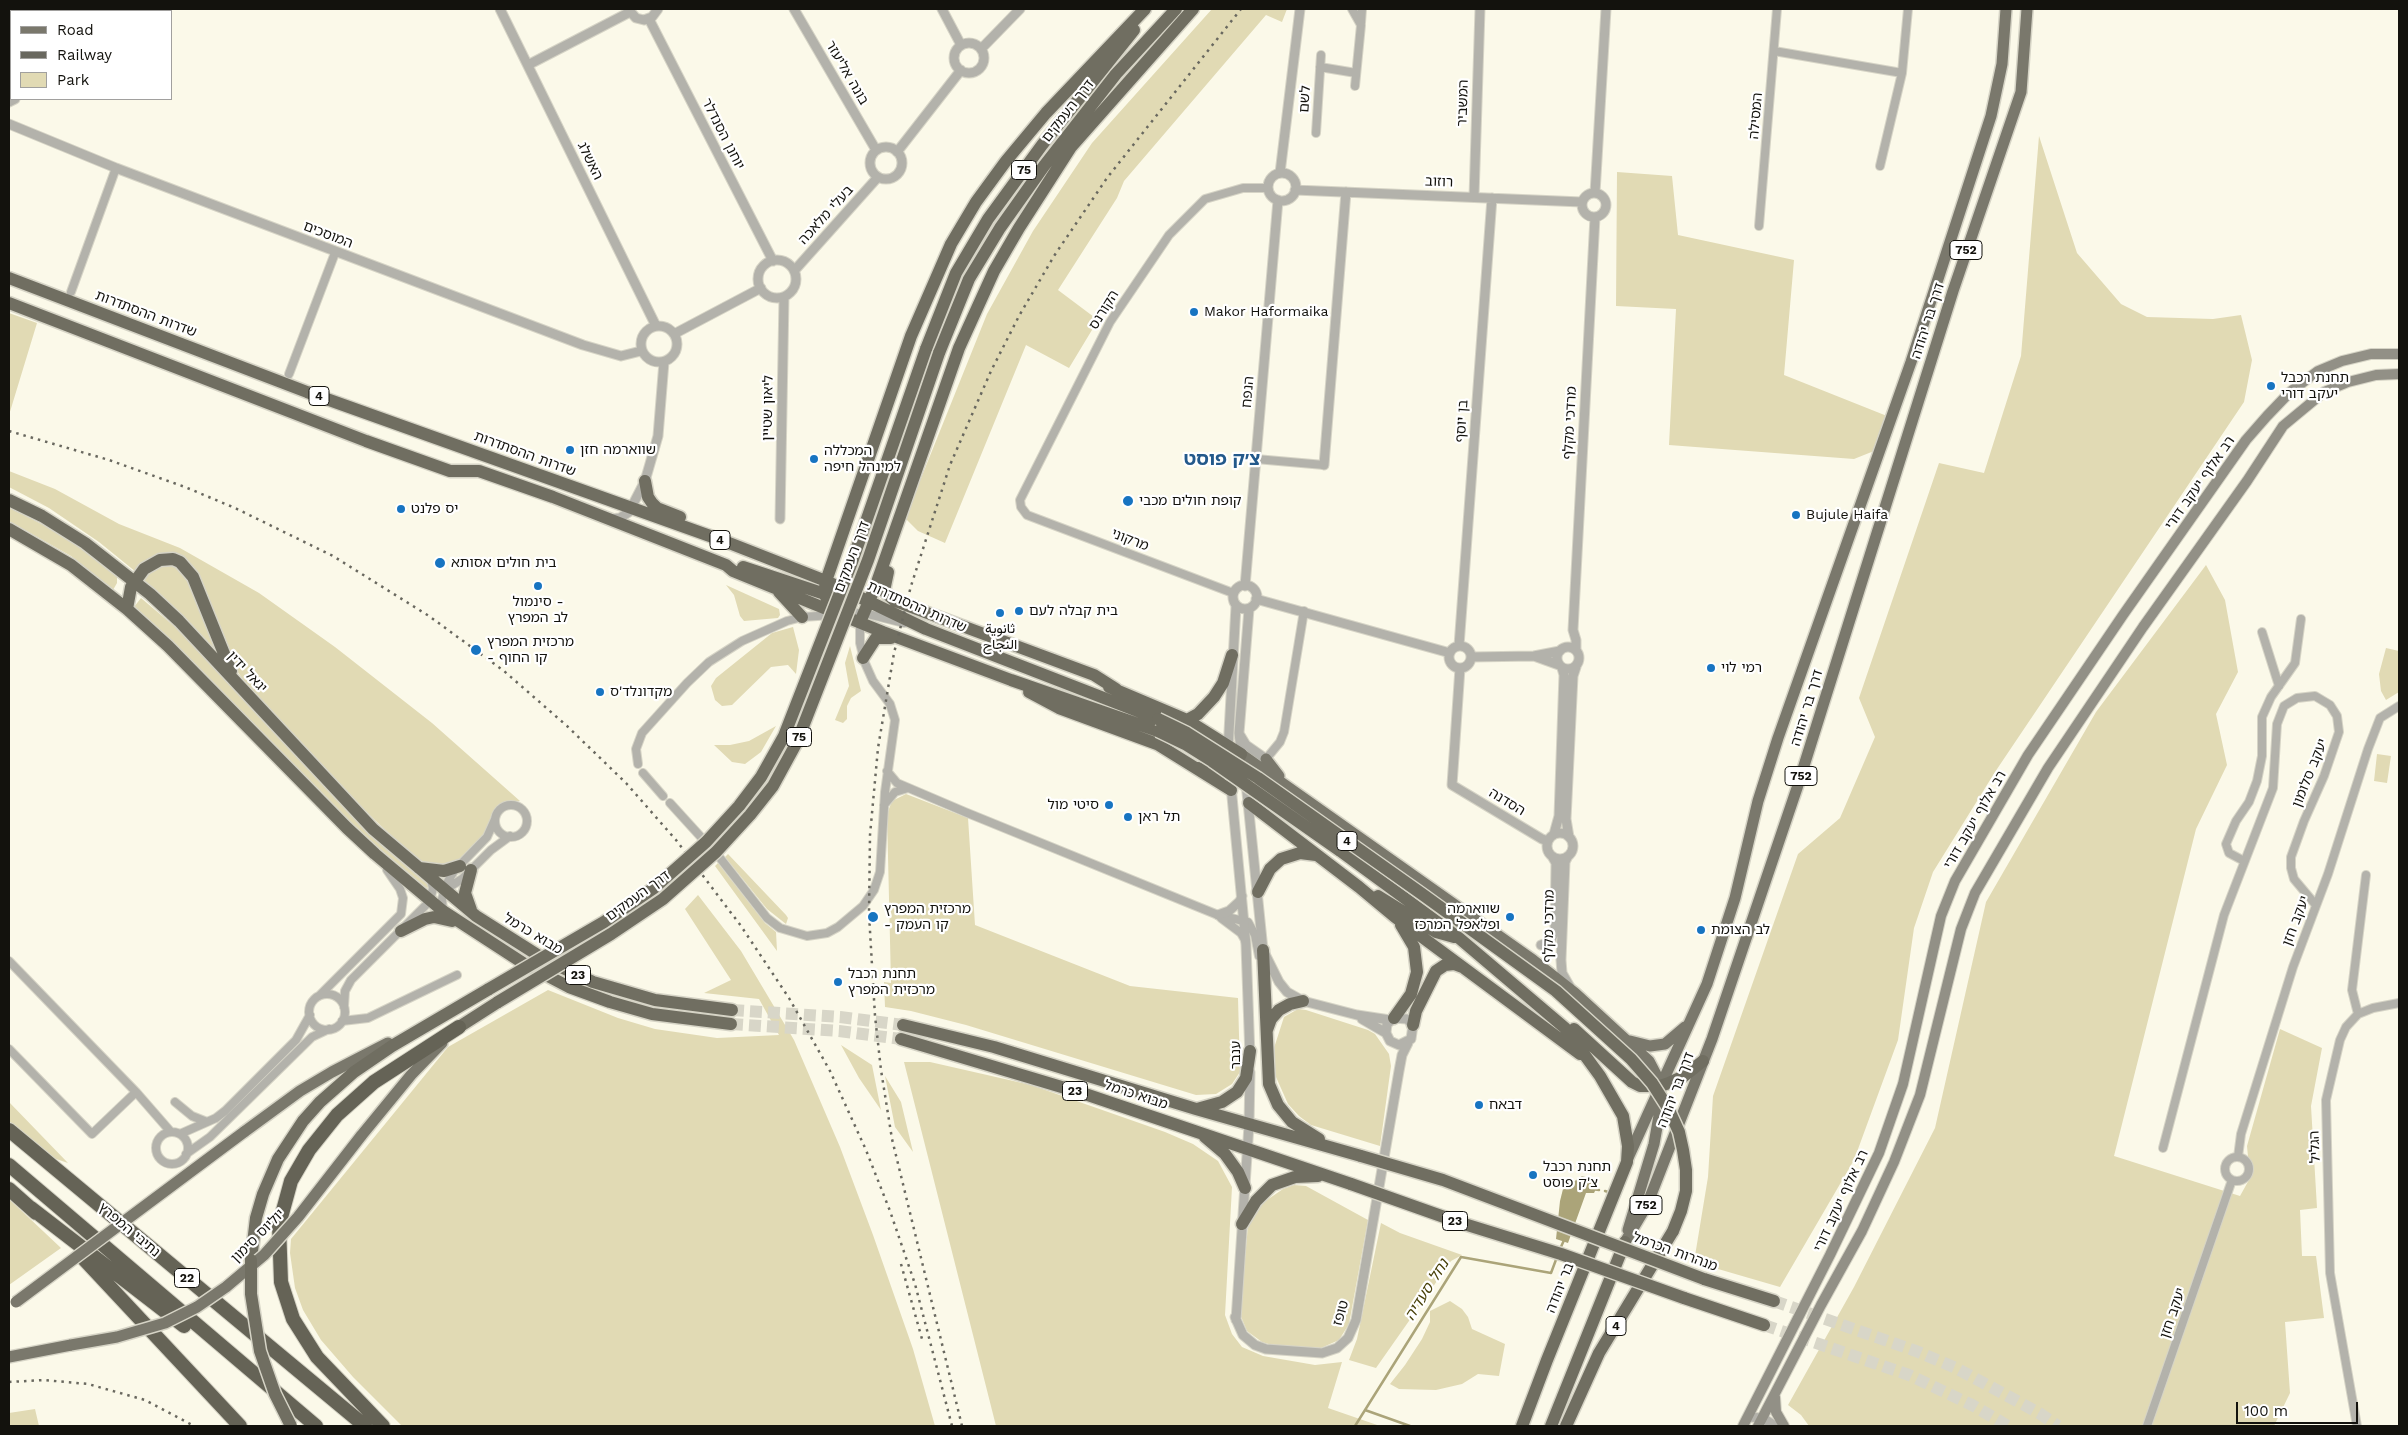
<!DOCTYPE html>
<html>
<head>
<meta charset="utf-8">
<style>
	body { margin:0 }
	#map { position:relative; width:2408px; height:1435px; overflow:hidden; background:#fbf9e9; font-family:"Work Sans",sans-serif }
	canvas { display:block }
	.frame { position:absolute; inset:0; border:10px solid #13120d; pointer-events:none }
	.legend { position:absolute; left:10px; top:10px; width:162px; height:90px; box-sizing:border-box; background:#fff; border:1px solid #a1a09e; margin:0; padding:6px 9px; list-style:none; font-size:15px; color:#13120d }
	.legend li { display:flex; align-items:center; gap:10px; height:25px }
	.legend b { width:25px; border:1px solid #a1a09e }
	.scale { position:absolute; left:2236px; top:1402px; width:122px; height:22px; box-sizing:border-box; border:2px solid #13120d; border-top:0; padding-left:6px; font-size:15px; line-height:18px; white-space:nowrap; color:#13120d; -webkit-text-stroke:4px #fff; paint-order:stroke }
</style>
</head>
<body>
<div id="map">
<canvas width="2408" height="1435"></canvas>
<div class="frame"></div>
<ul class="legend">
<li><b style="height:6px;background:#7a786c"></b>Road</li>
<li><b style="height:6px;background:#69685f"></b>Railway</li>
<li><b style="height:14px;background:#e1dab4"></b>Park</li>
</ul>
<div class="scale">100 m</div>
</div>
<script>
const g = document.querySelector('canvas').getContext('2d');
g.lineJoin = 'round';
function fill(path, color) { g.fillStyle = color; g.fill(path, 'evenodd'); }
const toPath = rows => new Path2D(rows.map(r => 'M' + r).join(''));
function stroke(path, color, width, dash) { g.strokeStyle = color; g.lineWidth = width; g.lineCap = dash ? 'butt' : 'round'; g.setLineDash(dash || []); g.stroke(path); }
function label(font, color, halo, rows, align = 'center') {
  g.font = font + ' "Work Sans",Vazirmatn,"Noto Sans Hebrew",sans-serif'; g.lineWidth = 4.5; g.setLineDash([]); g.textBaseline = 'middle'; g.strokeStyle = halo; g.fillStyle = color; for (const [text, x, y, turn = 0] of rows) {
    g.save(); g.translate(x, y); g.rotate((+turn || 0) * Math.PI / 180); g.textAlign = isNaN(turn) ? turn : align; if (halo) g.strokeText(text, 0, 0); g.fillText(text, 0, 0); g.restore();
  }
}
const green = toPath([
	[1212,9,1287,9,1282,22,1266,15,1124,181,1117,198,1058,290,1098,320,1069,368,1026,345,945,543,918,531,905,518,987,314,1033,231,1092,143],
	[2039,136,2077,253,2121,304,2147,317,2213,319,2241,315,2252,360,2244,402,1995,772,1933,872,1914,928,1898,1040,1854,1160,1780,1287,1694,1262,1708,1177,1713,1096,1798,854,1840,818,1875,737,1859,698,1939,463,1984,473,2021,356],
	[1617,172,1672,176,1678,235,1794,260,1784,375,1887,416,1879,442,1874,451,1854,459,1669,445,1676,309,1616,306],
	[9,313,37,323,9,415],
	[9,471,55,489,119,524,180,548,259,593,335,647,432,723,520,801,507,802,497,808,484,837,461,860,442,865,422,861,412,855,360,806,246,684,231,662,183,559,136,572,99,542,49,508,9,487],
	[9,507,68,538,114,571,117,575,117,583,113,590,71,556,9,521],
	[167,563,185,569,216,646,216,654,142,580,147,572],
	[2206,565,2225,600,2238,672,2216,714,2227,765,2196,829,2114,1156,2240,1196,2250,1178,2247,1146,2280,1029,2322,1048,2311,1106,2317,1208,2300,1210,2302,1256,2316,1256,2324,1318,2285,1322,2290,1393,2274,1426,1809,1426,1801,1415,1788,1405,1854,1287,1935,1128,1986,902,2096,712],
	[726,585,779,609,780,615,778,618,744,621,740,616,734,595],
	[141,598,181,632,330,792,385,847,427,882,429,888,423,887,379,851,171,641,134,607],
	[793,627,799,650,796,674,788,665,771,667,732,705,722,706,715,700,711,686,716,678,772,633],
	[850,646,861,691,851,698,847,706,847,719,843,723,835,720,849,686,845,663],
	[2386,648,2399,651,2399,692,2386,700,2381,691,2379,674],
	[776,726,761,752,745,764,732,762,714,745,730,745,749,741],
	[2377,754,2391,756,2387,783,2374,781],
	[906,794,968,818,975,925,1130,986,1238,998,1240,1072,1232,1084,1216,1094,1196,1095,966,1025,911,1011,885,1007,884,982,891,983,887,814,892,801],
	[728,854,786,915,788,918,786,924,767,909,725,857],
	[718,863,765,923,776,932,777,951,715,866],
	[698,895,741,951,794,1040,840,1147,873,1235,913,1349,935,1426,402,1426,353,1377,321,1340,303,1310,295,1288,290,1253,291,1239,448,1047,548,990,618,1018,655,1029,717,1038,779,1035,759,999,704,993,731,980,685,909],
	[1298,1009,1306,1010,1368,1030,1375,1034,1389,1054,1391,1066,1380,1146,1311,1125,1299,1116,1288,1104,1276,1077,1273,1051,1284,1017],
	[841,1045,872,1065,881,1110,859,1078],
	[930,1062,1031,1085,1165,1132,1193,1144,1218,1161,1232,1187,1225,1315,1232,1334,1242,1347,1263,1356,1315,1365,1342,1362,1328,1408,1380,1426,996,1426,904,1062],
	[885,1076,901,1102,913,1152,895,1127],
	[9,1102,68,1163,53,1158,9,1121],
	[1294,1185,1306,1186,1368,1220,1349,1324,1339,1340,1321,1348,1275,1346,1262,1342,1247,1331,1240,1314,1248,1225,1264,1202,1283,1189],
	[9,1199,61,1248,9,1285],
	[1381,1223,1400,1233,1462,1255,1451,1261,1376,1368,1349,1360,1357,1339],
	[1450,1301,1462,1309,1468,1317,1472,1329,1505,1344,1499,1376,1478,1374,1462,1384,1436,1390,1399,1389,1390,1384,1405,1365,1422,1339,1430,1322,1430,1311],
	[35,1409,39,1426,9,1426,9,1413]
]);
const water = toPath([
	[1582,1176,1592,1179,1596,1186,1596,1189,1594,1193,1586,1193,1568,1243,1556,1239,1560,1201,1563,1189]
]);
const stream = toPath([
	[1592,1189,1599,1190],
	[1605,1191,1608,1192],
	[1560,1249,1565,1238],
	[1365,1410,1410,1426],
	[1355,1426,1461,1257,1551,1273,1557,1257]
]);
const trunkTunnel = toPath([
	[732,1010,840,1017,903,1025],
	[731,1024,839,1031,901,1039],
	[1774,1301,1916,1351,1956,1368,2039,1413,2058,1426],
	[1764,1325,1909,1375,1972,1405,2008,1426]
]);
const minor = toPath([
	[1352,9,1361,25,1355,86],
	[1361,23,1362,9],
	[1774,51,1902,73,1908,9],
	[1320,67,1356,73],
	[1316,133,1321,55],
	[1880,166,1902,73],
	[1759,226,1777,9],
	[71,292,116,168],
	[289,374,335,253],
	[1256,459,1324,465],
	[1233,593,1027,515,1021,507,1020,500,1110,322,1169,235,1205,199,1243,188,1268,188],
	[845,613,864,613,904,623],
	[2262,632,2279,686],
	[1266,759,1280,742,1284,732,1304,611],
	[638,764,636,749,642,733,687,683,709,662,742,641,787,621,802,617,833,615],
	[887,771,897,783,965,812,1218,915,1248,922,1255,935,1259,956],
	[643,773,663,796],
	[670,803,720,858,767,918,780,928,807,936,827,933,838,927,863,906,874,890,880,872,885,792,895,720,890,704,873,681,865,663,860,643,860,622],
	[884,805,895,792,908,788],
	'495 821a16 16 0 1 1 32 0a16 16 0 1 1-32 0Z',
	[2244,861,2229,853,2226,844,2236,821,2249,802,2257,781,2262,756,2262,717,2271,697,2295,663,2301,619],
	[443,891,462,879,491,850,510,836],
	[443,911,442,899,447,883,454,871,487,837,495,819],
	[1221,918,1241,933,1245,940],
	[9,961,136,1092,170,1131],
	'309 1012a18 18 0 1 1 36 0a18 18 0 1 1-36 0Z',
	[320,995,401,914,403,898,400,889,387,870],
	[344,1007,345,991,351,980,430,901,433,888,431,880],
	[2358,1014,2373,1008,2399,1003],
	[342,1021,368,1018,457,975],
	[9,1049,92,1134,136,1092],
	[175,1102,192,1116,207,1122],
	'156 1148a16 16 0 1 1 32 0a16 16 0 1 1-32 0Z',
	[180,1134,216,1118,225,1111,296,1040,310,1015],
	[2163,1148,2224,915,2273,788,2277,724,2284,706,2297,698,2315,696,2330,705,2337,716,2339,732,2324,776,2304,821,2291,857,2291,868,2294,879,2315,904],
	[186,1154,210,1137,312,1037,329,1029],
	[2238,1157,2241,1134,2293,967,2328,874,2368,749,2380,718,2399,706],
	'2225 1169a12 12 0 1 1 24 0a12 12 0 1 1-24 0Z',
	[2147,1426,2232,1180],
	[2357,1426,2330,1273,2326,1100,2340,1040,2346,1027,2358,1014,2352,990,2366,875]
]);
const tertiary = toPath([
	[500,9,656,326],
	[628,9,636,18,644,20,652,17,658,9],
	[794,9,876,150],
	[942,9,961,45],
	[136,11,139,9],
	[649,19,773,261],
	'954 58a15 15 0 1 1 30 0a15 15 0 1 1-30 0Z',
	[981,49,1020,9],
	[528,65,630,12],
	[9,102,15,99],
	[9,124,116,168,583,345,621,356,641,351],
	'870 163a16 16 0 1 1 32 0a16 16 0 1 1-32 0Z',
	[897,152,961,70],
	[1280,173,1300,9],
	'1268 187a14 14 0 1 1 28 0a14 14 0 1 1-28 0Z',
	[1295,190,1582,202],
	[1595,193,1606,9],
	'1582 205a12 12 0 1 1 24 0a12 12 0 1 1-24 0Z',
	[1474,197,1480,9],
	'758 279a19 19 0 1 1 38 0a19 19 0 1 1-38 0Z',
	[794,271,878,177],
	'641 344a18 18 0 1 1 36 0a18 18 0 1 1-36 0Z',
	[674,334,761,288],
	[1324,465,1346,192],
	[610,519,620,518,629,512,645,481,658,436,664,362],
	[780,519,784,297],
	'1233 597a12 12 0 1 1 24 0a12 12 0 1 1-24 0Z',
	[1245,586,1278,200],
	[1256,599,1450,653],
	[1459,646,1492,198],
	'1449 657a11 11 0 1 1 22 0a11 11 0 1 1-22 0Z',
	'1557 658a11 11 0 1 1 22 0a11 11 0 1 1-22 0Z',
	[1576,650,1576,640,1573,630,1595,217],
	[1534,656,1559,665],
	[1471,657,1534,656,1560,651],
	[1460,668,1452,785,1542,839,1548,841],
	[1240,735,1246,745,1266,759],
	[1228,750,1236,606],
	[1242,758,1239,733,1249,609],
	[1246,783,1263,950,1279,982,1287,992,1303,1001,1357,1015,1390,1020],
	[1231,786,1246,945,1250,1057],
	'1547 846a13 13 0 1 1 26 0a13 13 0 1 1-26 0Z',
	[1554,834,1559,816,1564,675,1562,668],
	[1569,837,1566,819,1573,676,1576,667],
	[1568,856,1565,862,1561,960,1562,973,1570,987],
	[1218,915,1229,911,1240,901,1242,896],
	[1541,945,1550,942,1555,931,1556,863,1552,856],
	[1362,1019,1386,1033,1390,1041,1399,1045,1411,1039,1413,1025,1407,1019,1394,1018,1387,1024,1386,1033],
	[1235,1317,1243,1335,1255,1345,1266,1349,1322,1353,1337,1348,1348,1338,1356,1320,1399,1071,1402,1055,1408,1043],
	[1236,1320,1249,1125,1250,1072],
	[1748,1417,1763,1418,1775,1426]
]);
const secondary = toPath([
	[1775,1397,1776,1412,1784,1426],
	[1743,1426,1830,1255,1879,1153,1903,1084,1941,916,1955,881,2028,755,2123,615,2246,440,2267,416,2290,392,2318,371,2342,361,2371,354,2399,354],
	[1758,1426,1821,1305,1862,1231,1894,1162,1920,1095,1961,929,1975,893,2048,768,2143,627,2247,481,2283,426,2324,392,2348,382,2376,375,2399,374]
]);
const primary = toPath([
	[1241,754,1533,960,1575,993,1649,1061,1660,1082,1660,1110,1654,1144,1628,1230],
	[1266,759,1279,776],
	[1630,1041,1650,1046,1665,1044,1685,1027],
	[244,1132,300,1091,332,1072,388,1043],
	[361,1136,411,1075,442,1043],
	[1628,1158,1707,984,1735,898,1758,801,1778,738,1911,362,1991,116,2002,64,2006,9],
	[1625,1242,1647,1205,1712,1039,1797,788,1953,291,2021,92,2027,9],
	[9,1357,71,1345]
]);
const trunk = toPath([
	[9,278,307,392,724,541,826,581,926,629,1158,719],
	[9,303,366,441,450,471,479,471,553,497,726,565,733,571,883,632,1011,680,1158,731],
	[926,349,956,273,988,219,1042,145,1134,30],
	[939,353,969,279,1000,228,1044,166,1116,74,1176,9],
	[645,481,648,497,652,503,657,508,680,517],
	[9,500,42,516,85,543,150,594,179,621,373,829,476,916,544,959,593,982,655,1000,732,1010],
	[9,529,71,565,127,609,168,646,347,828,375,854,443,911,523,963,569,987,610,1002,652,1014,731,1024],
	[743,567,831,596],
	[888,572,884,591,895,601,1094,675,1116,689],
	[779,592,802,617],
	[127,609,131,587,144,569,160,560,173,559,180,562,193,577,231,671],
	[836,611,824,594,826,581,911,336,951,244,976,202,1006,161,1046,113,1145,9],
	[860,622,876,585,959,348,994,271,1019,228,1071,147,1193,9],
	[863,658,876,638,891,638],
	[1109,687,1187,720,1241,754,1235,766,1224,773,1212,773,1198,768],
	[1029,692,1059,708,1157,744,1231,790],
	[1187,720,1198,714,1214,697,1223,683,1232,655],
	[1249,803,1359,887,1395,917,1580,1054],
	[1339,850,1459,938,1565,1028,1600,1076,1623,1116,1628,1146,1627,1162,1547,1360,1522,1426],
	[419,868,444,871,460,866],
	[471,870,465,893,471,910],
	[1258,892,1270,869,1281,859,1300,853,1316,855],
	[1378,896,1436,932,1454,937],
	[401,931,425,919,434,917,452,921],
	[1263,950,1269,1084,1278,1105,1292,1122,1319,1139],
	[1394,1018,1411,994,1417,972,1414,947,1401,925],
	[903,1025,994,1047,1196,1109,1361,1156],
	[1413,1025,1416,1011,1436,971,1445,965,1454,964,1462,967],
	[459,1027,498,1002],
	[1574,1029,1632,1082,1640,1086,1660,1086,1669,1083,1684,1076,1703,1061],
	[1267,1030,1271,1019,1279,1010,1290,1004,1303,1001],
	[901,1039,1085,1094,1351,1184],
	[1197,1109,1222,1102,1237,1092,1246,1078,1250,1051],
	[1205,1137,1225,1154,1238,1172,1245,1188],
	[1242,1224,1256,1201,1272,1185,1295,1177,1318,1176],
	[251,1260,256,1218,263,1194,278,1159,303,1121,320,1102,354,1072,392,1046,489,989],
	[1704,1279,1774,1301],
	[1684,1298,1764,1325],
	[1551,1426,1625,1242],
	[1566,1426,1599,1353,1673,1231]
]);
const motorway = toPath([
	[9,1130,365,1426],
	[9,1165,316,1426],
	[9,1189,36,1213],
	[31,1208,184,1326],
	[82,1257,240,1426],
	[383,1426,317,1357,293,1319,281,1282,279,1225,291,1181,309,1150,337,1115,374,1082,459,1027]
]);
const rail = toPath([
	[9,431,109,460,185,487,235,508,333,556,429,616,504,671,567,726,626,783,676,840,741,926,789,998,830,1071,866,1150,890,1211,915,1284,952,1426],
	[901,1264,922,1339],
	[9,1382,44,1380,88,1384,145,1400,194,1426],
	[962,1426,892,1139,881,1070,875,1016,869,914,870,835,878,748,894,653,911,586,950,465,991,371,1019,316,1054,256,1107,178,1241,9]
]);
const primaryBridge = toPath([
	[16,1302,244,1132],
	[71,1345,117,1337,165,1323,197,1307,226,1287,264,1255,298,1217,361,1136]
]);
const trunkBridge = toPath([
	[1158,719,1187,733,1258,778,1422,894,1556,991,1631,1059,1652,1083,1668,1108,1679,1132,1683,1150,1686,1170,1686,1191,1681,1211,1673,1231],
	[1158,731,1185,744,1212,761,1339,850],
	[489,989,604,922,654,888,706,842,739,806,761,777,784,736,852,562,926,349],
	[498,1002,611,934,663,899,716,852,750,815,773,786,797,742,868,560,939,353],
	[1361,1156,1443,1180,1704,1279],
	[1351,1184,1461,1223,1561,1254,1684,1298],
	[251,1260,251,1294,260,1351,275,1394,291,1426]
]);
const markers = [
	[1194,312,5,"#1774c1"],
	[2271,386,5,"#1774c1"],
	[570,450,5,"#1774c1"],
	[814,459,5,"#1774c1"],
	[1128,501,6,"#1774c1"],
	[401,509,5,"#1774c1"],
	[1796,515,5,"#1774c1"],
	[440,563,6,"#1774c1"],
	[538,586,5,"#1774c1"],
	[1019,611,5,"#1774c1"],
	[1000,613,5,"#1774c1"],
	[476,650,6,"#1774c1"],
	[1711,668,5,"#1774c1"],
	[600,692,5,"#1774c1"],
	[1109,805,5,"#1774c1"],
	[1128,817,5,"#1774c1"],
	[873,917,6,"#1774c1"],
	[1510,917,5,"#1774c1"],
	[1701,930,5,"#1774c1"],
	[838,982,5,"#1774c1"],
	[1479,1105,5,"#1774c1"],
	[1533,1175,5,"#1774c1"]
];
const shields = [
	[1024,170,25],
	[1966,250,32],
	[319,396,20],
	[720,540,20],
	[799,737,25],
	[1801,776,32],
	[1347,841,20],
	[578,975,25],
	[1075,1091,25],
	[1646,1205,32],
	[1455,1221,25],
	[187,1278,25],
	[1616,1326,20]
];
const shieldNames = [
	["75",1024,170],
	["752",1966,250],
	["4",319,396],
	["4",720,540],
	["75",799,737],
	["752",1801,776],
	["4",1347,841],
	["23",578,975],
	["23",1075,1091],
	["752",1646,1205],
	["23",1455,1221],
	["22",187,1278],
	["4",1616,1326]
];
const streetNames = [
	["בונה אליעזר",847,73,60],
	["לשם",1305,99,-86],
	["המשביר",1463,103,-88],
	["דרך העמקים",1068,111,-52],
	["המסילה",1756,116,-85],
	["יוחנן הסנדלר",723,134,63],
	["האשלג",590,161,64],
	["רוזוב",1439,182,2],
	["בעלי מלאכה",826,215,-48],
	["המוסכים",328,235,21],
	["הקורנס",1104,310,-58],
	["שדרות ההסתדרות",146,314,21],
	["דרך בר יהודה",1928,321,-72],
	["הנפח",1248,392,-85],
	["ליאון שטיין",768,408,-89],
	["בן יוסף",1462,421,-86],
	["מרדכי מקלף",1570,423,-87],
	["שדרות ההסתדרות",525,454,20],
	["רב אלוף יעקב דורי",2200,483,-55],
	["מרקוני",1130,540,21],
	["דרך העמקים",852,557,-69],
	["שדרות ההסתדרות",917,607,24],
	["יגאל ידין",247,672,47],
	["דרך בר יהודה",1807,708,-73],
	["יעקב סלומון",2310,773,-68],
	["הסדנה",1507,802,31],
	["רב אלוף יעקב דורי",1975,820,-60],
	["דרך העמקים",638,896,-36],
	["יעקב חזן",2296,921,-69],
	["מרדכי מקלף",1549,926,-89],
	["מבוא כרמל",533,934,31],
	["ענבר",1236,1055,-90],
	["דרך בר יהודה",1676,1090,-69],
	["מבוא כרמל",1136,1095,18],
	["הגליל",2315,1147,-92],
	["רב אלוף יעקב דורי",1841,1201,-65],
	["נתיבי המפרץ",129,1230,40],
	["יוליוס סימון",258,1236,-45],
	["מנהרות הכרמל",1675,1252,20],
	["בר יהודה",1560,1288,-68],
	["טופז",1341,1313,-74],
	["יעקב חזן",2173,1313,-71]
];
const poiNames = [
	["Makor Haformaika",1204,312],
	["תחנת רכבל",2281,378],
	["יעקב דורי",2281,394],
	["שווארמה חזן",580,450],
	["המכללה",824,451],
	["למינהל חיפה",824,467],
	["קופת חולים מכבי",1139,501],
	["יס פלנט",411,509],
	["Bujule Haifa",1806,515],
	["בית חולים אסותא",451,563],
	["סינמול -",538,602,"center"],
	["לב המפרץ",538,618,"center"],
	["בית קבלה לעם",1029,611],
	["ثانوية",1000,629,"center"],
	["النجاح",1000,645,"center"],
	["מרכזית המפרץ",487,642],
	["- קו החוף",487,658],
	["רמי לוי",1721,668],
	["מקדונלד'ס",610,692],
	["סיטי מול",1099,805,"right"],
	["תל ראן",1138,817],
	["מרכזית המפרץ",884,909],
	["- קו העמק",884,925],
	["שווארמה",1500,909,"right"],
	["ופלאפל המרכז",1500,925,"right"],
	["לב הצומת",1711,930],
	["תחנת רכבל",848,974],
	["מרכזית המפרץ",848,990],
	["דבאח",1489,1105],
	["תחנת רכבל",1543,1167],
	["צ'ק פוסט",1543,1183]
];
const waterNames = [
	["נחל סעדיה",1427,1290,-58]
];
const districtNames = [
	["צ׳ק פוסט",1222,459]
];
fill(green, '#e1dab4');
fill(water, '#aba479');
stroke(stream, '#aba479', 2.5);
stroke(trunkTunnel, '#d8d6c8', 12, [12, 6]);
stroke(minor, '#d6d4c6', 10);
stroke(tertiary, '#d6d4c6', 11);
stroke(secondary, '#d6d4c6', 12);
stroke(primary, '#d6d4c6', 14);
stroke(trunk, '#d6d4c6', 15);
stroke(motorway, '#d6d4c6', 16);
stroke(minor, '#b3b2ab', 8);
stroke(tertiary, '#b3b2ab', 9);
stroke(secondary, '#929086', 10);
stroke(primary, '#7a786c', 11);
stroke(trunk, '#706e61', 12);
stroke(motorway, '#656356', 14);
stroke(rail, '#69685f', 2.5, [2.5, 5]);
stroke(primaryBridge, '#d6d4c6', 14, []);
stroke(trunkBridge, '#d6d4c6', 15, []);
stroke(primaryBridge, '#7a786c', 11);
stroke(trunkBridge, '#706e61', 12);
for (const [x, y, r, color] of markers) { const dot = new Path2D(); dot.arc(x, y, r, 0, 2 * Math.PI); g.fillStyle = color; g.fill(dot); stroke(dot, '#fff', 2); }
for (const [x, y, w] of shields) { const box = new Path2D(); box.roundRect(x - w / 2, y - 9.5, w, 19, 4); g.fillStyle = '#fff'; g.fill(box); stroke(box, '#13120d', 1); }
label('bold 12px', '#13120d', null, shieldNames);
label('14px', '#13120d', '#fff', streetNames);
label('14px', '#13120d', '#fff', poiNames, 'left');
label('italic 15px', '#484008', '#fff', waterNames);
label('bold 19px', '#23598b', '#fff', districtNames);
</script>
</body>
</html>
